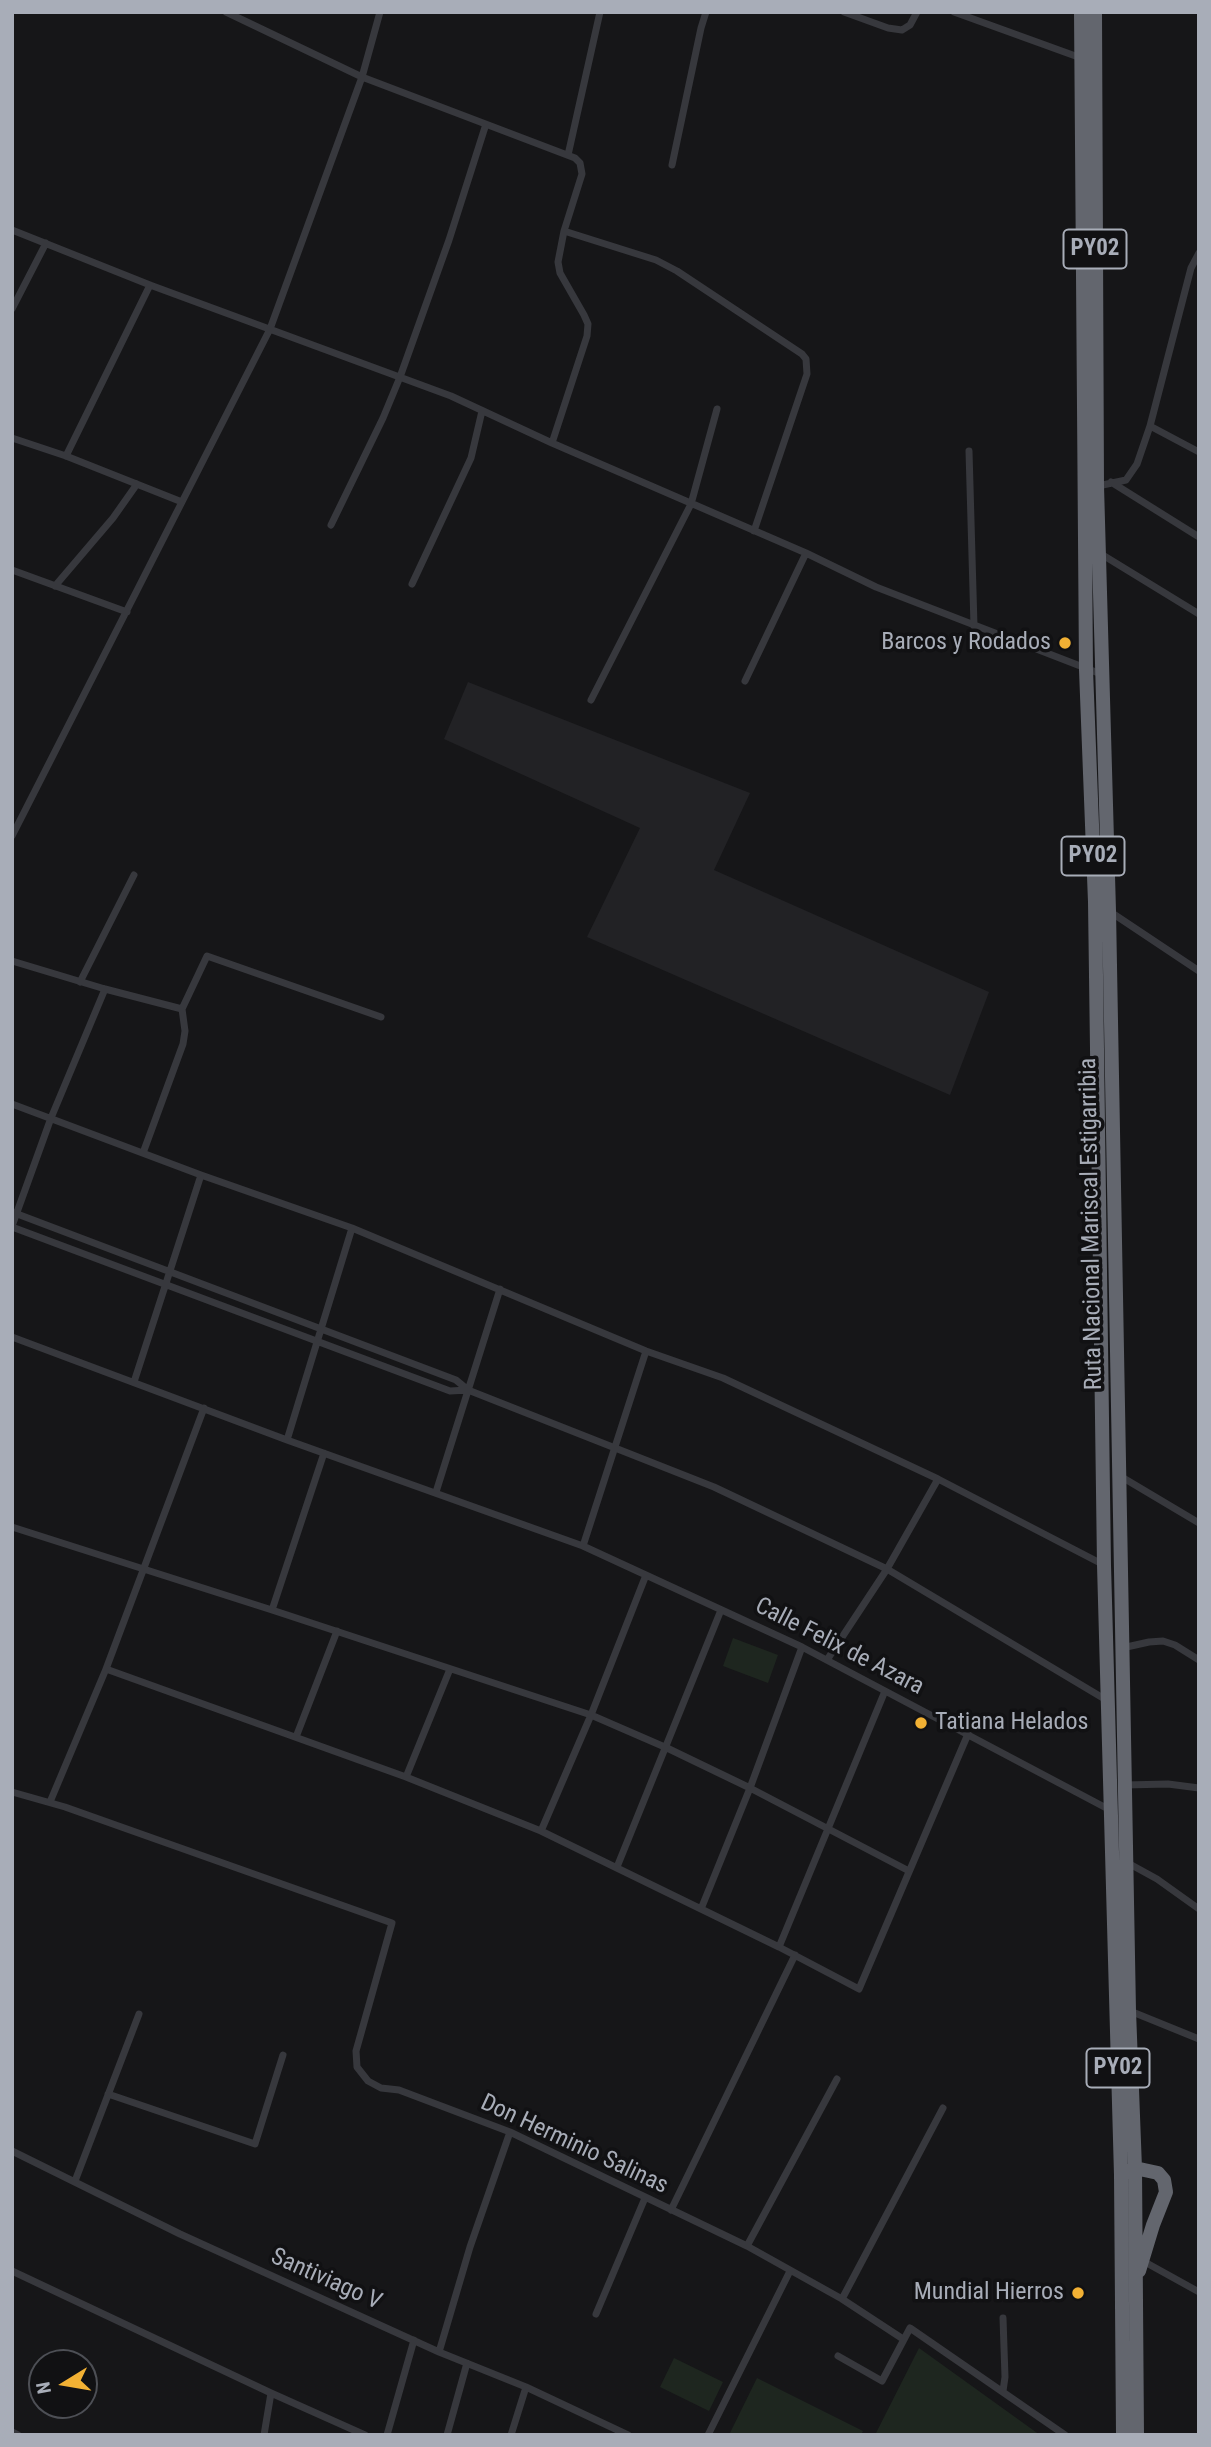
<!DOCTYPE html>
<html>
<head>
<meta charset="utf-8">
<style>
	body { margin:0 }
	#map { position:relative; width:1211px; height:2447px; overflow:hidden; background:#161618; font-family:"Roboto Condensed",sans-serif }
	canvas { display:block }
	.frame { position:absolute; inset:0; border:14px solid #a8adb8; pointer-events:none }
	.north { position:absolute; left:28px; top:2349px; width:70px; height:70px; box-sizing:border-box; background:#111113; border:2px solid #4d4f55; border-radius:50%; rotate:259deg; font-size:19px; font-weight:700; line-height:28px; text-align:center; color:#a8adb8 }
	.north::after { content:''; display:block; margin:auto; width:24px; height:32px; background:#f2b134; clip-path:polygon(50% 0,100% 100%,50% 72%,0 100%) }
</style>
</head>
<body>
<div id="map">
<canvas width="1211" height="2447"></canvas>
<div class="frame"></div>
<div class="north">N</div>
</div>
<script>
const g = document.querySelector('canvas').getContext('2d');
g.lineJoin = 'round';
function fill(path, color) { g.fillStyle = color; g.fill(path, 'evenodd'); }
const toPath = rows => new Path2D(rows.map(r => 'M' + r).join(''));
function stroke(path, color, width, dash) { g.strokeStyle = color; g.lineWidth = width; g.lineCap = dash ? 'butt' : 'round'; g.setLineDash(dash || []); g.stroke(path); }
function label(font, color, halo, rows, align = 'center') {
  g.font = font + ' "Roboto Condensed",sans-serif'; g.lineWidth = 7; g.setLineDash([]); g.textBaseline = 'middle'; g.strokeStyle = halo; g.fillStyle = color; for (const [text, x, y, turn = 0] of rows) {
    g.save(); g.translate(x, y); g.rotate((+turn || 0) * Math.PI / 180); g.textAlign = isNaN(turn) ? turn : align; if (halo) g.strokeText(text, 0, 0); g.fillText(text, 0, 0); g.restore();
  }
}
const built = toPath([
	[468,682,750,793,714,870,989,992,950,1095,587,937,640,828,444,739]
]);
const green = toPath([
	[733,1638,778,1655,768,1683,723,1666],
	[919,2348,1040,2435,875,2435],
	[674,2358,723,2382,709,2411,660,2387],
	[757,2378,863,2431,861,2435,729,2435]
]);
const street = toPath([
	[226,12,362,77,575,158,580,163,582,174,564,231,558,262,560,273,584,315,588,324,587,336,552,443],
	[844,12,888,28,902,30,910,25,917,12],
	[954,12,1081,58],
	[568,155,600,12],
	[672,165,701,28,706,12],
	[12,230,150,285,451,396,552,443,806,553,876,587,1101,674],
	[564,231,656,260,677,271,802,354,806,359,807,374,754,531],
	[12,309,46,243],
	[1150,426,1199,452],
	[12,438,66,456,182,502],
	[969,451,974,626],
	[66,456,150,285],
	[1111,482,1199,537],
	[1098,486,1126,480,1137,464,1150,426,1191,268,1199,253],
	[331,525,383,418,400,377,449,240,486,124],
	[1101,554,1199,614],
	[12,570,127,612],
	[412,584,471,458,482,411],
	[55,586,113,518,137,484],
	[745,681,806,553],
	[591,700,691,504,717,409],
	[12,836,270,329,362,77,380,12],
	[1109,911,1199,971],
	[12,961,105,989,182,1009],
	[80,982,134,875],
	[12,1104,201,1175,352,1228,646,1351,723,1378,938,1479,1104,1565],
	[143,1153,183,1044,185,1031,182,1009,207,956,381,1017],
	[12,1212,456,1380,468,1390,450,1391,12,1227],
	[12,1226,51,1118,105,989],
	[12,1337,287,1440,583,1546,802,1647,1110,1810],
	[134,1382,201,1175],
	[468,1390,714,1487,887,1569,1108,1701],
	[287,1440,352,1228],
	[1120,1476,1199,1523],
	[436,1492,500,1289],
	[12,1527,272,1610,591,1715,667,1748,750,1788,909,1871],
	[583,1546,646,1351],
	[272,1610,324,1453],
	[1122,1648,1149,1642,1163,1641,1175,1645,1199,1660],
	[827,1660,887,1569,938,1479],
	[106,1669,406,1777,541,1831,779,1947,859,1989,968,1734],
	[296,1737,337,1631],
	[406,1777,450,1669],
	[1125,1785,1168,1784,1199,1788],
	[12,1792,65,1807,392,1923,356,2051,357,2067,368,2081,381,2088,399,2090,510,2132,747,2246,842,2299,903,2339],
	[50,1802,106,1669,204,1408],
	[541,1831,591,1715,646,1575],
	[1126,1862,1157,1879,1199,1909],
	[617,1867,721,1610],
	[701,1909,750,1788,802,1647],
	[779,1947,885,1691],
	[1130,2011,1199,2039],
	[108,2094,255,2144,283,2055],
	[12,2151,180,2234,439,2352,526,2387,628,2435],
	[75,2181,139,2014],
	[671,2210,795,1955],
	[747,2246,837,2079],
	[1143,2261,1199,2292],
	[12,2271,271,2393,365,2435],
	[842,2299,943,2108],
	[596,2314,645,2198],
	[439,2352,470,2247,510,2132],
	[838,2356,882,2381,910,2328,1065,2435],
	[1003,2391,1005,2377,1003,2318],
	[12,2432,18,2435],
	[264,2435,271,2393],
	[387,2435,414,2340],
	[447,2435,467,2363],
	[511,2435,526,2387],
	[708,2435,790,2271]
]);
const highway = toPath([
	[1081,12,1086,670,1095,902,1104,1565,1121,2175,1123,2435],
	[1095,12,1097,486,1109,911,1129,2011,1135,2168,1137,2435],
	[1127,2172,1135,2168,1158,2173,1164,2180,1166,2192,1153,2225,1139,2271]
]);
const markers = [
	[1065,643,7,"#f2b134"],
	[921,1723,7,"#f2b134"],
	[1078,2293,7,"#f2b134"]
];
const shields = [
	[1095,249,63],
	[1093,856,63],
	[1118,2068,63]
];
const shieldNames = [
	["PY02",1095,249],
	["PY02",1093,856],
	["PY02",1118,2068]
];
const poiNames = [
	["Barcos y Rodados",1051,643],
	["Tatiana Helados",935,1723,"left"],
	["Mundial Hierros",1064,2293]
];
const streetNames = [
	["Ruta Nacional Mariscal Estigarribia",1092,1224,-91],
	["Calle Felix de Azara",839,1647,27],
	["Don Herminio Salinas",574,2145,25],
	["Santiviago V",326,2280,24]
];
fill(built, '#222225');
fill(green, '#1e261f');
stroke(street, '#37383d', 7);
stroke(highway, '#63666e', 14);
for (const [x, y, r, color] of markers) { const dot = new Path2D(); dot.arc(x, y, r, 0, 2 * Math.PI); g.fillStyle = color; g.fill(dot); stroke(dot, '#111113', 2.5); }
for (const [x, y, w] of shields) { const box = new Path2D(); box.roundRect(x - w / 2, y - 19.5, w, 39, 5); g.fillStyle = '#111113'; g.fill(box); stroke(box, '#a8adb8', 2); }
label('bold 23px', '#a8adb8', null, shieldNames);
label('24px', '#a8adb8', '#111113', poiNames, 'right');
label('24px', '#a8adb8', '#111113', streetNames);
</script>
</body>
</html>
